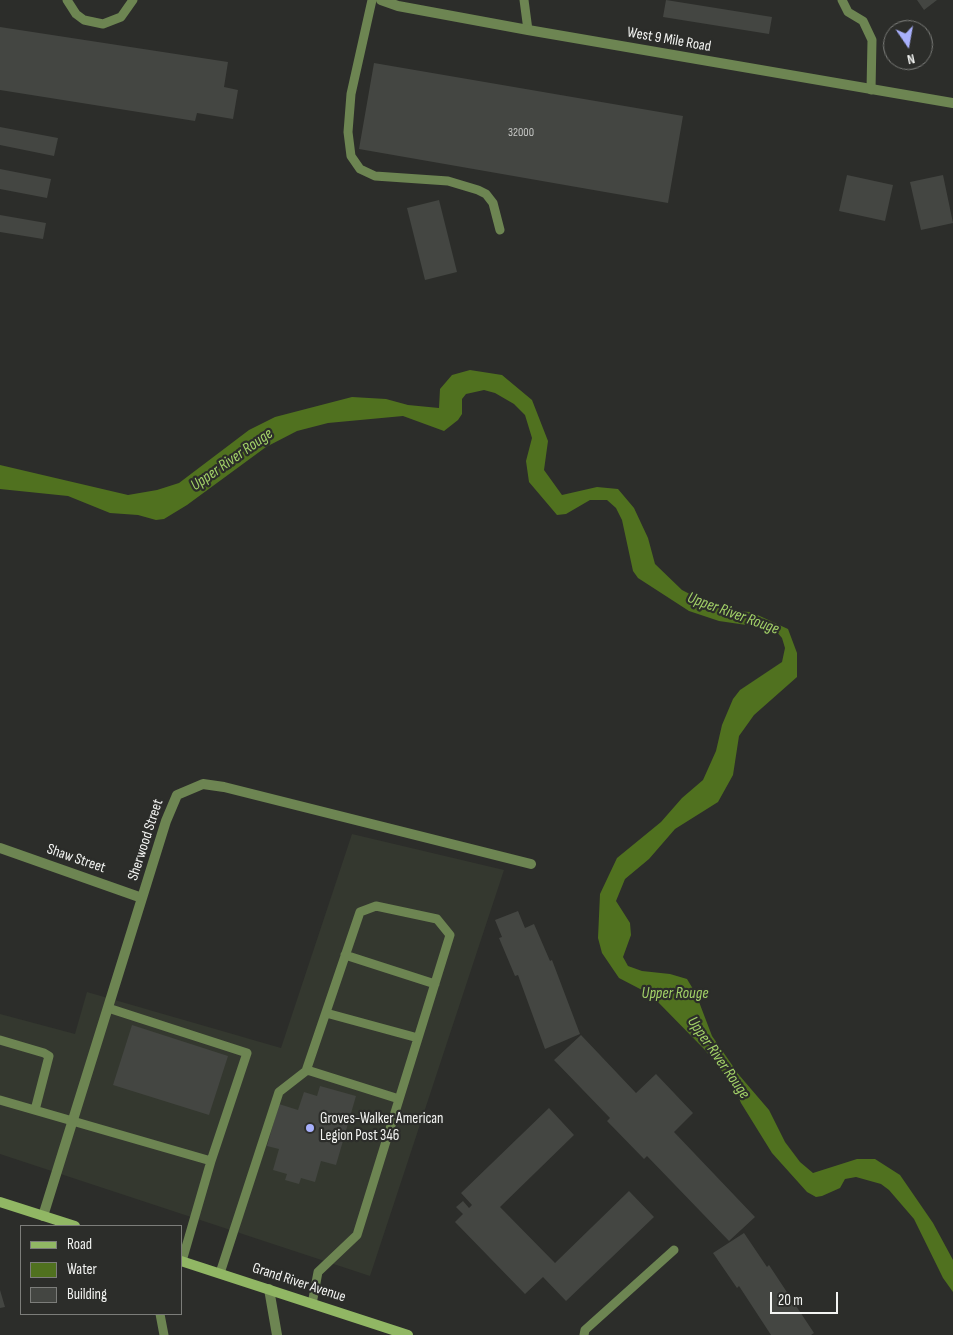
<!DOCTYPE html>
<html>
<head>
<meta charset="utf-8">
<style>
	body { margin:0 }
	#map { position:relative; width:953px; height:1335px; overflow:hidden; background:#2c2d2a; font-family:"Sofia Sans Condensed",sans-serif }
	canvas { display:block }
	.legend { position:absolute; left:20px; top:1225px; width:162px; height:90px; box-sizing:border-box; background:#2c2d2a; border:1px solid #7c7d7a; margin:0; padding:6px 9px; list-style:none; font-size:15px; color:#f3f4f2 }
	.legend li { display:flex; align-items:center; gap:10px; height:25px }
	.legend b { width:25px; border:1px solid #7c7d7a }
	.north { position:absolute; left:883px; top:20px; width:50px; height:50px; box-sizing:border-box; background:#2c2d2a; border:1px solid #7c7d7a; border-radius:50%; rotate:168deg; font-size:14px; font-weight:700; line-height:20px; text-align:center; color:#f3f4f2 }
	.north::after { content:''; display:block; margin:auto; width:18px; height:22px; background:#a8b0fc; clip-path:polygon(50% 0,100% 100%,50% 72%,0 100%) }
	.scale { position:absolute; left:770px; top:1292px; width:68px; height:22px; box-sizing:border-box; border:2px solid #f3f4f2; border-top:0; padding-left:6px; font-size:15px; line-height:18px; white-space:nowrap; color:#f3f4f2; -webkit-text-stroke:4px #2c2d2a; paint-order:stroke }
</style>
</head>
<body>
<div id="map">
<canvas width="953" height="1335"></canvas>
<ul class="legend">
<li><b style="height:6px;background:#91b764"></b>Road</li>
<li><b style="height:14px;background:#50711f"></b>Water</li>
<li><b style="height:14px;background:#444642"></b>Building</li>
</ul>
<div class="north">N</div>
<div class="scale">20 m</div>
</div>
<script>
const g = document.querySelector('canvas').getContext('2d');
g.lineJoin = 'round';
function fill(path, color) { g.fillStyle = color; g.fill(path, 'evenodd'); }
const toPath = rows => new Path2D(rows.map(r => 'M' + r).join(''));
function stroke(path, color, width, dash) { g.strokeStyle = color; g.lineWidth = width; g.lineCap = dash ? 'butt' : 'round'; g.setLineDash(dash || []); g.stroke(path); }
function label(font, color, halo, rows, align = 'center') {
  g.font = font + ' "Sofia Sans Condensed",sans-serif'; g.lineWidth = 4.5; g.setLineDash([]); g.textBaseline = 'middle'; g.strokeStyle = halo; g.fillStyle = color; for (const [text, x, y, turn = 0] of rows) {
    g.save(); g.translate(x, y); g.rotate((+turn || 0) * Math.PI / 180); g.textAlign = isNaN(turn) ? turn : align; if (halo) g.strokeText(text, 0, 0); g.fillText(text, 0, 0); g.restore();
  }
}
const built = toPath([
	[352,834,504,870,370,1276,0,1154,0,1014,75,1034,87,992,281,1048]
]);
const water = toPath([
	[470,370,502,375,532,400,548,441,544,470,562,495,597,487,618,489,634,508,648,538,655,564,682,590,707,603,730,611,751,612,788,629,797,653,797,677,754,715,739,736,733,775,718,802,675,829,649,859,625,879,616,901,630,923,631,935,623,957,628,966,642,971,670,974,687,979,696,994,712,1036,739,1075,769,1110,785,1142,800,1162,813,1173,857,1159,875,1159,900,1175,933,1223,953,1260,953,1292,943,1278,914,1219,889,1190,881,1184,856,1177,845,1179,840,1188,822,1196,816,1197,807,1192,772,1153,741,1103,734,1086,704,1049,656,1000,642,990,619,978,602,953,598,938,600,894,617,858,661,822,682,798,703,780,716,751,722,725,733,699,740,690,782,662,785,648,782,638,776,631,767,628,719,621,689,611,638,578,633,571,622,520,616,508,607,500,590,500,566,514,557,515,529,482,526,461,532,438,525,415,514,404,495,393,484,390,466,394,462,399,462,414,458,420,444,431,403,416,328,423,297,431,266,447,187,505,164,519,156,520,138,515,110,513,68,496,0,489,0,465,128,495,157,490,179,483,249,430,275,417,352,397,386,399,408,405,439,408,440,389,452,375]
]);
const building = toPath([
	[666,0,772,17,769,34,663,17],
	[917,0,937,0,924,10],
	[0,27,228,62,224,87,238,90,233,119,197,113,195,121,0,90],
	[374,63,683,116,668,203,359,149],
	[0,127,58,138,54,156,0,145],
	[0,169,51,179,47,198,0,189],
	[847,175,893,185,885,221,839,211],
	[943,175,953,223,921,230,910,182],
	[439,200,457,272,425,280,407,208],
	[0,215,46,223,43,239,0,232],
	[518,911,525,928,534,924,550,961,552,960,580,1034,545,1049,518,975,515,976,499,938,502,937,495,920],
	[132,1025,228,1056,209,1115,113,1085],
	[581,1035,636,1093,656,1074,693,1113,674,1132,755,1217,729,1241,647,1156,644,1159,607,1121,610,1118,554,1060],
	[320,1086,356,1096,336,1165,321,1161,315,1182,301,1178,299,1184,285,1180,287,1174,273,1170,279,1149,267,1146,279,1104,298,1110,304,1092,317,1096],
	[549,1108,574,1135,500,1207,555,1263,629,1191,654,1217,566,1301,543,1277,525,1294,455,1222,463,1214,456,1207,463,1201,469,1208,472,1205,461,1193],
	[744,1233,767,1267,769,1265,814,1333,811,1335,771,1335,739,1286,737,1288,713,1253],
	[0,1290,5,1307,0,1308]
]);
const service = toPath([
	[67,0,76,14,84,20,103,24,121,17,133,0],
	[372,0,351,94,348,132,351,156,360,169,375,176,448,181,478,190,486,194,493,203,500,230],
	[524,0,528,30],
	[842,0,848,12,863,21,872,40,871,90],
	[345,955,435,984],
	[108,1008,247,1053,211,1161],
	[326,1013,418,1038],
	[0,1040,44,1053,49,1056,35,1110],
	[307,1070,399,1099],
	[0,1100,211,1161,182,1261],
	[220,1273,279,1092,306,1071,360,912,376,906,437,919,450,935,357,1235,318,1272,312,1304],
	[160,1314,164,1335],
	[584,1335,585,1330,674,1250]
]);
const minor = toPath([
	[381,0,398,6,528,30,953,103],
	[0,848,142,898],
	[43,1216,166,821,177,795,203,784,224,787,531,864],
	[269,1289,277,1335]
]);
const secondary = toPath([
	[0,1202,75,1226],
	[181,1261,408,1335]
]);
const markers = [
	[310,1128,5,"#a8b0fc"]
];
const numberNames = [
	["32000",521,133]
];
const streetNames = [
	["West 9 Mile Road",669,40,10],
	["Sherwood Street",146,840,-72],
	["Shaw Street",76,859,19],
	["Grand River Avenue",299,1283,18]
];
const poiNames = [
	["Groves-Walker American",320,1119],
	["Legion Post 346",320,1136]
];
const waterNames = [
	["Upper River Rouge",232,460,-35],
	["Upper River Rouge",733,614,20],
	["Upper Rouge",675,994],
	["Upper River Rouge",718,1058,55]
];
fill(built, '#34382f');
fill(water, '#50711f');
fill(building, '#444642');
stroke(service, '#6d8552', 9);
stroke(minor, '#6d8552', 10);
stroke(secondary, '#91b764', 10);
for (const [x, y, r, color] of markers) { const dot = new Path2D(); dot.arc(x, y, r, 0, 2 * Math.PI); g.fillStyle = color; g.fill(dot); stroke(dot, '#2c2d2a', 2); }
label('12px', '#c7c8c6', null, numberNames);
label('15px', '#f3f4f2', '#2c2d2a', streetNames);
label('15px', '#f3f4f2', '#2c2d2a', poiNames, 'left');
label('italic 16px', '#a3d268', '#2c2d2a', waterNames);
</script>
</body>
</html>
